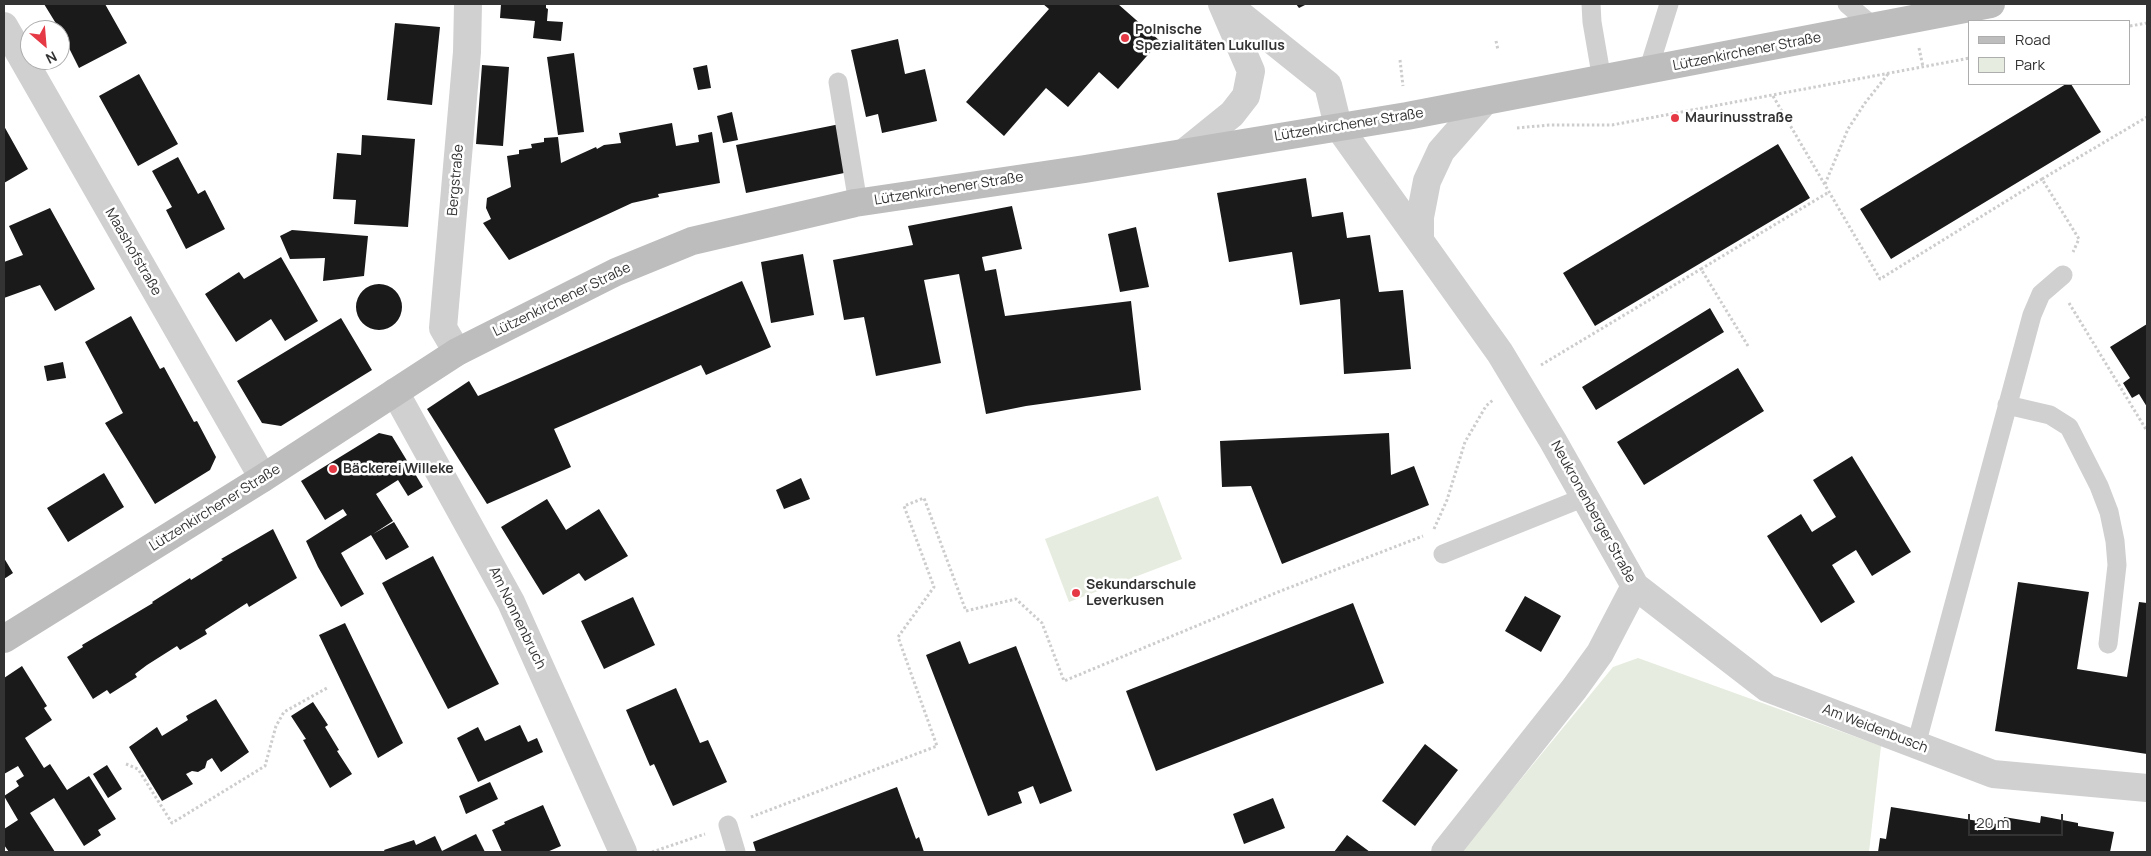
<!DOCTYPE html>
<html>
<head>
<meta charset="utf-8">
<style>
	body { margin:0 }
	#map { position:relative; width:2151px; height:856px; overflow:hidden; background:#fff; font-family:Manrope,sans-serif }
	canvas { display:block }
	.frame { position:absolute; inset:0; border:5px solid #333; pointer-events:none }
	.legend { position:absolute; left:1968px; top:20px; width:162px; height:65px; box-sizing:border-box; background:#fff; border:1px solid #adadad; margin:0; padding:6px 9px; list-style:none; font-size:15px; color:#333 }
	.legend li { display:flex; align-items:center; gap:10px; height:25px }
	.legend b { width:25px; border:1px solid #adadad }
	.north { position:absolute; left:20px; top:20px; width:50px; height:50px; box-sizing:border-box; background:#fff; border:1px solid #adadad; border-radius:50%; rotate:153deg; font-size:14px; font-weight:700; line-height:20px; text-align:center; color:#333 }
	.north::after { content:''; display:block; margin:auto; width:18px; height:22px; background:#e63946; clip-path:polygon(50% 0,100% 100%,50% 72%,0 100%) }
	.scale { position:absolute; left:1968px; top:814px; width:95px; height:22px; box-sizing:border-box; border:2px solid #333; border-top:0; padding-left:6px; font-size:15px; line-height:18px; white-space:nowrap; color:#333; -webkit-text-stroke:4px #fff; paint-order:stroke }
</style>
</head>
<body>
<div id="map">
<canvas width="2151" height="856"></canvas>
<div class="frame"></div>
<ul class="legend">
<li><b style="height:6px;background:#bdbdbd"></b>Road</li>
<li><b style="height:14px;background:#e6ecdf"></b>Park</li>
</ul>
<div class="north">N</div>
<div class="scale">20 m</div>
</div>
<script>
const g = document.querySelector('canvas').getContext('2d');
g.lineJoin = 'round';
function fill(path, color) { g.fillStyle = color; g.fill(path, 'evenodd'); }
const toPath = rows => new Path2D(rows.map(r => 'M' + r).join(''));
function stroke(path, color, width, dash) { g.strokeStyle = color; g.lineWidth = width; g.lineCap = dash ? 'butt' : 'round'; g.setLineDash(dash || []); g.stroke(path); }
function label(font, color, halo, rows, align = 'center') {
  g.font = font + ' Manrope,sans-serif'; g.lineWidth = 5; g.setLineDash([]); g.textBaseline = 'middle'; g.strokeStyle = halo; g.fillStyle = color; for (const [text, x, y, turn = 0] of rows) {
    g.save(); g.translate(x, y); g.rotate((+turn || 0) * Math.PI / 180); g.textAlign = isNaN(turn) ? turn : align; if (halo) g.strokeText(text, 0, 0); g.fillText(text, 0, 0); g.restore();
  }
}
const green = toPath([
	[1158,496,1182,559,1069,602,1045,539],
	[1638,658,1881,746,1869,852,1461,852,1613,667]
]);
const building = toPath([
	[44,4,105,4,127,43,79,68,60,30],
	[501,4,546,4,546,8,548,9,547,21,563,22,561,41,533,38,535,21,500,18],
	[1043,4,1118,4,1160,41,1118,89,1099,72,1068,107,1046,88,1004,136,966,102,1049,9],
	[1296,4,1307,4,1299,8],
	[395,23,440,27,432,105,387,100],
	[898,39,905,74,925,69,937,121,882,133,878,114,866,117,851,50],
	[574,53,584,132,558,135,547,57],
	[482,65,509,67,503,146,476,144],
	[707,65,711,88,698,90,693,68],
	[139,74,178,144,138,166,99,96],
	[2066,84,2071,84,2101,132,1891,259,1860,209],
	[732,112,738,140,723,143,717,116],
	[672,123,676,146,699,142,698,135,712,132,720,183,658,194,659,197,632,203,509,260,483,223,491,219,486,208,487,198,511,187,507,156,519,154,519,150,532,148,531,144,544,142,544,138,558,137,561,163,596,147,597,149,604,145,621,143,619,133],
	[840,124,849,172,746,193,736,145],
	[4,126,28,169,4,183],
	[362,135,415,139,408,227,354,224,356,200,333,199,337,153,361,155],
	[1778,144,1810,198,1595,326,1563,273],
	[178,157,198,194,205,190,225,229,186,249,166,210,172,207,152,171],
	[1306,178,1312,217,1343,212,1347,238,1370,235,1379,292,1403,290,1411,369,1344,374,1340,299,1300,305,1292,252,1229,262,1217,193],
	[1012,206,1022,249,982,257,985,271,996,269,1005,316,1131,301,1141,390,1026,406,986,414,959,274,924,280,941,363,876,376,864,317,844,320,833,260,913,245,908,226],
	[50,208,95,289,55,311,40,285,4,298,4,262,23,255,9,226],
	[1136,227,1149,287,1120,292,1108,234],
	[292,230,368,236,364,276,323,281,325,258,290,259,280,236],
	[803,254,814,315,771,323,761,262],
	[281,257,318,321,285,341,271,319,236,342,205,294,239,272,244,279],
	[742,281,771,347,706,375,701,365,554,429,571,467,487,504,427,409,469,381,478,396],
	'356 307a23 23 0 1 1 46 0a23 23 0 1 1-46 0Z',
	[1710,308,1724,332,1596,410,1582,387],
	[131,316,160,369,164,367,194,422,197,421,216,457,210,470,155,504,105,423,123,413,85,342],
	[341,318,372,370,281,426,262,423,237,381],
	[2147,324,2147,407,2139,394,2132,398,2123,383,2130,378,2110,347],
	[63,362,66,378,47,381,44,366],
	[1738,368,1764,411,1644,485,1617,442],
	[379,433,392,436,423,487,408,496,398,480,376,494,393,521,373,534,394,522,409,547,386,560,371,535,341,553,364,594,341,607,318,567,306,541,347,515,343,509,325,520,301,481],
	[1389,433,1391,475,1414,466,1429,505,1282,564,1251,486,1222,487,1220,441],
	[1852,456,1911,552,1872,576,1856,550,1832,565,1855,602,1821,623,1767,536,1801,514,1812,532,1836,517,1813,480],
	[104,473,124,507,68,542,47,508],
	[801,478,810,499,784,509,776,490],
	[547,499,566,530,599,509,628,556,585,581,579,573,543,595,501,527],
	[273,529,297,578,249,607,247,603,205,630,207,634,180,650,177,646,147,665,135,674,137,677,110,694,107,690,93,699,67,657,83,647,82,645,153,603,152,602,190,578,191,580,223,560,221,559],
	[433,556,499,684,448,709,382,583],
	[4,558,13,573,4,579],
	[2018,582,2089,592,2077,669,2127,677,2139,602,2147,603,2147,754,1995,731],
	[1525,596,1561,616,1541,652,1505,631],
	[633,597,655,645,604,669,581,621],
	[1353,603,1384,683,1156,771,1126,691],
	[345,623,403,743,378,758,319,635],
	[960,641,969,664,1016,646,1072,791,1040,804,1033,786,1018,792,1022,803,988,816,926,655],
	[22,666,47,706,44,708,52,720,25,738,44,768,50,764,67,790,89,776,116,819,98,830,101,835,84,846,54,798,30,813,55,852,9,852,4,845,4,829,18,820,4,796,19,786,16,781,24,776,18,766,4,774,4,678],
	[676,688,700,743,708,740,727,782,673,806,654,764,650,766,626,710],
	[216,699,249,752,221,772,212,758,207,761,205,768,198,772,192,771,186,774,193,784,162,801,129,747,157,727,162,736,188,720,186,716],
	[313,702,328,725,325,727,339,750,337,751,352,774,330,788,303,740,306,739,291,716],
	[520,725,528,742,537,738,543,752,478,782,457,738,478,727,485,741],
	[1425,744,1458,770,1415,826,1382,801],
	[107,765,122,789,108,798,93,774],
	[490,782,498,799,466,814,459,796],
	[897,787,916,839,919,837,924,852,756,852,753,842],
	[1273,798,1285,828,1244,844,1233,814],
	[543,805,561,846,547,852,502,852,492,830,505,824,504,822],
	[1891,807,2003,825,2004,817,2040,823,2041,816,2078,823,2078,826,2114,832,2110,852,1878,852,1880,838,1886,839],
	[476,834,485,852,385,852,384,850,414,840,416,845,435,836,442,851],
	[1347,835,1370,852,1334,852]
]);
const path = toPath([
	[2130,26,2147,23],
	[1496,41,1498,50],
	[1919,48,1923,67],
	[1400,60,1403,86],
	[1773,96,1880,279,2042,179,2079,239,2073,252],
	[1517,128,1549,125,1612,125,1970,58],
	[2042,179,2147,117],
	[1825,184,1848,129,1865,103,1888,74],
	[2069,303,2147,431],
	[1748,346,1701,269,1829,192],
	[1541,365,1701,269],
	[1434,529,1447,500,1465,442,1486,406,1493,400],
	[126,764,138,769,172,823,265,766,276,726,284,712,327,688],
	[751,817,937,746,898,637,934,587,904,506,924,498,966,611,1016,599,1042,623,1064,681,1278,592,1423,536],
	[652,852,705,834]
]);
const service = toPath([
	[1591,4,1592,22,1602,80],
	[1847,4,1875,28],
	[1648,71,1669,4],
	[838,82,858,203],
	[2007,405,2050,415,2069,427,2099,486,2109,512,2115,541,2117,565,2108,644],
	[1443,554,1585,497],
	[1916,745,2032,315,2041,294,2063,275],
	[728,825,736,852]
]);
const minor = toPath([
	[1227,4,1328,85,1338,126,1500,353,1553,441,1635,586,1767,688,1993,774,2147,788],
	[4,26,263,478],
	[1185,152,1232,114,1246,96,1251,71,1222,4],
	[1420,241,1420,217,1427,181,1441,151,1484,102],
	[457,352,443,328,467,52,468,4],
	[395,392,511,602,623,852],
	[1445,852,1574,689,1600,653,1635,586]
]);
const secondary = toPath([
	[4,639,263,478,457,352,616,272,692,241,855,203,1085,169,1407,116,1991,4]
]);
const markers = [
	[1125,38,5,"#e63946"],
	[1675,118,5,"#e63946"],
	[333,469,5,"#e63946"],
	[1076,593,5,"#e63946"]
];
const poiNames = [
	["Polnische",1135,30],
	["Spezialitäten Lukullus",1135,46],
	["Maurinusstraße",1685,118],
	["Bäckerei Willeke",343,469],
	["Sekundarschule",1086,585],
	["Leverkusen",1086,601]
];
const streetNames = [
	["Lützenkirchener Straße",1747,52,-11],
	["Lützenkirchener Straße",1349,125,-9],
	["Bergstraße",456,180,-85],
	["Lützenkirchener Straße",949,189,-9],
	["Maashofstraße",133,252,60],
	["Lützenkirchener Straße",562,300,-26],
	["Lützenkirchener Straße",215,508,-32],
	["Neukronenberger Straße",1593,512,61],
	["Am Nonnenbruch",517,618,64],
	["Am Weidenbusch",1875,729,21]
];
fill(green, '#e6ecdf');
fill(building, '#1a1a1a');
stroke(path, '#cdcdcd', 3, [2.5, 2.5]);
stroke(service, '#d0d0d0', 19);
stroke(minor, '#d0d0d0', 28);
stroke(secondary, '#bdbdbd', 28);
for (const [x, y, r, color] of markers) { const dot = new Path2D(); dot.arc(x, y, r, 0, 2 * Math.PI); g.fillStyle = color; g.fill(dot); stroke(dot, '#fff', 2); }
label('bold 14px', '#333', '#fff', poiNames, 'left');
label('14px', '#333', '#fff', streetNames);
</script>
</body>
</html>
